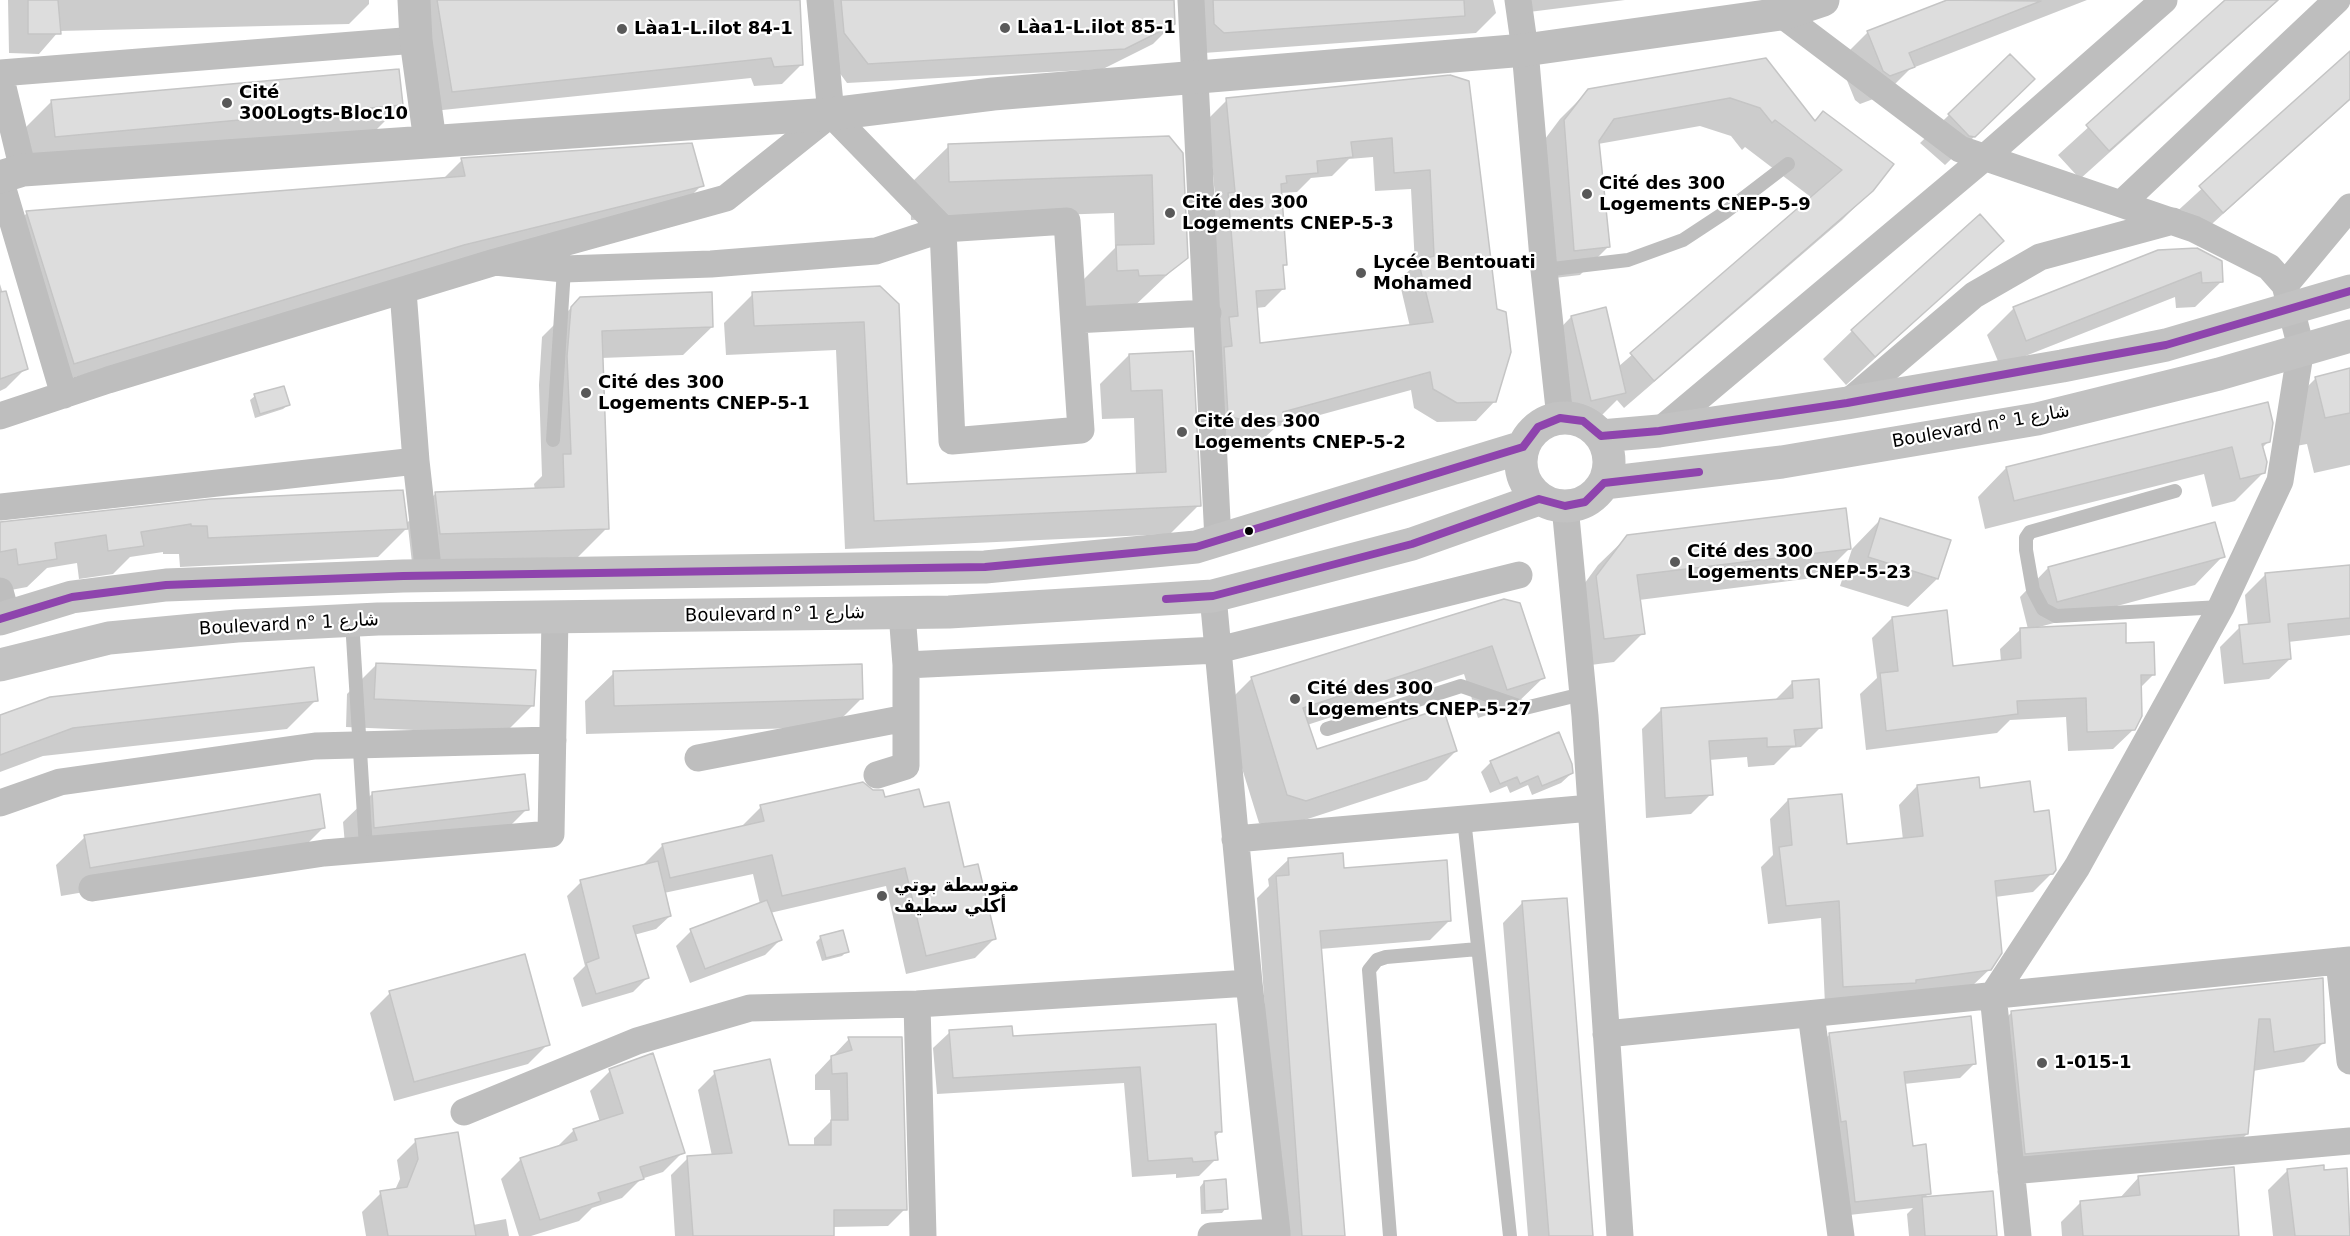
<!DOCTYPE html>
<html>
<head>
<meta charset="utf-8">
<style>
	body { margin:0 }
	canvas { display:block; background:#fff }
</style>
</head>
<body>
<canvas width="2350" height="1236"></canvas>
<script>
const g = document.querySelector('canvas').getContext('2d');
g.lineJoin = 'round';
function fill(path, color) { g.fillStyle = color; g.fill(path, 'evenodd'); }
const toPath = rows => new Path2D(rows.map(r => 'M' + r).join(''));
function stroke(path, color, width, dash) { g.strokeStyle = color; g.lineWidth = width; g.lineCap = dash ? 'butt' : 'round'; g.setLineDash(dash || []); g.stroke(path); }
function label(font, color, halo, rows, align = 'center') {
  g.font = font + ' "DejaVu Sans",Cairo,sans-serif'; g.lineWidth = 4.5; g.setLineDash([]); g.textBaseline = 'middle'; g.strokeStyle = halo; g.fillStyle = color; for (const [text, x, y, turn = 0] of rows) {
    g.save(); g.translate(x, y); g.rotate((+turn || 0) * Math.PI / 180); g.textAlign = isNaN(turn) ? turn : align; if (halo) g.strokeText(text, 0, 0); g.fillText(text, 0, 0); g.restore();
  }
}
const shadow = toPath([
	[8,0,369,0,369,4,349,24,59,31,39,54,9,53],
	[414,0,798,0,802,64,782,84,754,86,751,78,433,111],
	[820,0,1173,0,1173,24,1153,44,1103,69,847,83,825,53],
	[1192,0,1493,0,1496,13,1476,33,1204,53],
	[1527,0,1625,0,1529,12],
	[1951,0,2087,0,1910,69,1884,95,1860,104,1855,100,1839,61,1868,32],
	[2228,0,2279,0,2080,179,2058,155],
	[2350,53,2350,100,2194,240,2172,216],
	[1765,60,1814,122,1823,113,1872,190,1842,220,1624,408,1617,400,1595,422,1562,429,1543,346,1571,317,1618,367,1812,198,1745,147,1742,150,1731,136,1700,126,1598,144,1609,246,1580,275,1546,279,1536,151,1560,119,1589,90],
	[1450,77,1495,401,1476,421,1437,422,1414,408,1411,390,1276,427,1263,439,1237,442,1209,435,1210,213,1216,207,1208,119,1227,100],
	[1373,157,1375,191,1411,189,1415,265,1399,280,1410,327,1259,345,1256,308,1265,307,1284,288,1282,268,1286,264,1280,193,1297,192,1311,178,1332,176,1349,159],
	[52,101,401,105,372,134,26,165,23,130],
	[2004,108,1945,165,1920,143,1949,115],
	[1168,138,1186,257,1126,314,1079,309,1078,285,1115,248,1114,213,911,220,910,184,949,146],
	[462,160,702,185,682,205,54,383,7,233,27,213,443,179],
	[2002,241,1846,385,1823,359,1852,331],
	[2158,252,2222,281,2195,307,2176,308,2175,297,2000,366,1987,335,2013,309],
	[0,284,26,368,6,388,0,391],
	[879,288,906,485,1136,475,1134,418,1102,419,1100,384,1129,355,1191,352,1199,505,1170,534,845,549,836,350,726,355,724,323,753,294],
	[580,299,712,327,683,355,601,358,607,528,578,557,412,563,408,527,378,557,180,567,179,554,163,554,163,552,130,557,113,574,79,579,77,563,47,568,27,587,0,592,0,522,406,524,436,493,535,490,534,484,542,476,539,385,542,337],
	[2350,370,2350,465,2314,473,2307,444,2296,446,2287,407,2316,378],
	[255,396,288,405,283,409,255,418,250,400],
	[2267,404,2269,441,2262,448,2264,472,2235,501,2212,507,2204,474,1985,529,1978,497,2006,468],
	[1880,520,1937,579,1908,607,1840,586,1852,549],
	[2214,524,2223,556,2195,585,2039,627,2125,644,2154,674,2140,688,2134,729,2113,749,2068,751,2066,717,2010,720,1997,733,1866,750,1860,694,1877,678,1872,638,1892,618,1952,667,2001,662,2000,649,2021,629,2028,629,2020,597,2048,568],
	[1628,536,1850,548,1821,577,1639,600,1643,633,1614,662,1575,667,1568,606,1598,565],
	[2350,566,2350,635,2288,642,2290,659,2269,679,2224,684,2220,647,2240,627,2248,626,2245,595,2265,575],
	[1504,601,1543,678,1514,706,1478,718,1464,674,1307,725,1316,751,1456,751,1427,780,1277,829,1259,823,1223,707,1252,678],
	[376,665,533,705,504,734,346,727,347,694],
	[614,673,862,698,833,727,586,734,585,701],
	[1792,683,1821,727,1801,747,1791,748,1774,765,1748,767,1747,757,1709,760,1711,794,1691,814,1646,818,1642,729,1662,709,1774,701],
	[316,700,287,729,43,756,0,772,0,717],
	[1491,762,1572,773,1561,783,1532,795,1528,785,1510,793,1507,786,1490,793,1481,772],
	[1917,786,1979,789,2033,813,2052,873,2033,892,1995,897,1990,969,1970,988,1825,1005,1821,918,1768,924,1761,867,1773,855,1770,819,1788,800,1846,846,1903,840,1899,805],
	[372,794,527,809,498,838,346,856,343,822],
	[884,799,923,809,963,869,994,939,975,958,906,974,886,886,770,913,780,940,765,955,690,983,676,946,691,931,760,904,753,874,664,893,670,916,656,929,634,935,647,978,633,992,582,1007,573,978,585,966,567,896,581,882,643,865,663,845,742,826,761,807],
	[324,827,295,856,61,896,56,865,85,837],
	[1289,859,1343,870,1450,920,1430,940,1320,949,1343,1236,1281,1236,1257,898,1269,886,1268,879],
	[1523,902,1592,1236,1528,1236,1503,923],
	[821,937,847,951,842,956,822,961,816,942],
	[2322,980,2324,1042,2304,1062,2253,1071,2247,1134,2227,1154,2006,1173,1991,1033,2011,1013],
	[390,993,548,1044,528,1064,394,1101,370,1013],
	[1214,1026,1220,1131,1214,1138,1216,1159,1199,1176,1176,1178,1176,1174,1132,1177,1124,1083,937,1094,933,1048,950,1032,1011,1037],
	[1830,1034,1975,1063,1960,1078,1904,1084,1911,1147,1929,1193,1924,1198,1995,1236,1909,1236,1907,1214,1913,1208,1840,1216,1815,1049],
	[849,1039,905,1209,888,1226,832,1227,832,1236,675,1236,671,1175,688,1158,712,1156,698,1090,715,1073,788,1147,814,1146,814,1138,831,1121,830,1090,815,1090,815,1075],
	[610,1071,683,1152,663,1172,641,1179,622,1198,592,1208,579,1221,531,1236,519,1236,501,1179,521,1159,556,1148,574,1130,600,1122,590,1091],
	[416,1141,473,1225,506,1219,509,1236,366,1236,362,1212,381,1193,395,1190,400,1179,397,1160],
	[2346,1169,2350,1236,2273,1236,2268,1190,2288,1170],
	[2139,1177,2238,1236,2062,1236,2061,1222,2081,1202,2119,1199],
	[1204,1182,1226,1208,1222,1213,1201,1214,1200,1187]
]);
const building = toPath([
	[28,0,58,0,61,34,28,34,28,0],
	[437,0,800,0,803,65,774,67,771,58,452,92,437,0],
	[841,0,1174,0,1175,24,1125,49,868,64,844,33,841,0],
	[1213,0,1464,0,1465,16,1224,33,1214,24,1213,0],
	[1947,0,2041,1,1909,53,1915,67,1890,76,1883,71,1867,31,1947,0],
	[2225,0,2278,0,2109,151,2086,125,2225,0],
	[2350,51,2350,99,2223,213,2199,186,2350,51],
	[2010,54,2035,79,1975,137,1969,136,1948,114,2010,54],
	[1766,58,1815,121,1823,111,1894,164,1873,191,1654,381,1630,353,1842,170,1775,120,1772,123,1760,108,1730,98,1614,119,1599,141,1610,247,1574,251,1564,120,1588,89,1766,58],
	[399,69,403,105,55,137,51,100,399,69],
	[1450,75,1469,81,1497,309,1506,312,1511,352,1496,402,1457,403,1433,389,1430,372,1283,412,1284,421,1257,424,1228,416,1224,347,1232,346,1229,317,1238,316,1228,193,1235,192,1226,98,1450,75],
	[1392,138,1394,173,1430,170,1434,256,1418,260,1433,322,1260,343,1256,291,1285,289,1283,265,1287,265,1281,184,1287,183,1286,176,1318,173,1317,161,1353,157,1351,142,1392,138],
	[1169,136,1183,153,1188,258,1166,275,1139,276,1138,270,1117,271,1116,245,1154,244,1152,175,949,182,948,144,1169,136],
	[692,143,704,186,464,245,74,364,26,211,465,176,461,158,692,143],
	[1980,214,2004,241,1875,357,1851,330,1980,214],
	[2197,248,2222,261,2223,282,2202,283,2201,272,2026,341,2013,307,2158,250,2197,248],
	[880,286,899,304,907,484,1166,472,1162,390,1131,391,1129,354,1193,351,1201,506,874,521,864,322,754,326,752,292,880,286],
	[6,291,28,369,0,379,0,292,6,291],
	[712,292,713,327,602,331,609,529,440,534,435,492,564,487,563,454,571,454,567,356,571,307,580,297,712,292],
	[1606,307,1626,393,1591,401,1571,316,1606,307],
	[2350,368,2350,413,2325,418,2315,377,2350,368],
	[284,386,290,405,260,414,254,394,284,386],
	[2268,402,2273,423,2270,442,2262,444,2267,462,2265,473,2240,479,2232,447,2014,501,2006,467,2268,402],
	[403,490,408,529,208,538,207,526,191,526,191,524,141,532,144,546,108,551,106,535,55,543,57,559,18,565,16,549,0,552,0,522,211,499,403,490],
	[1846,508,1851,549,1637,575,1645,634,1604,639,1596,576,1627,535,1846,508],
	[1880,518,1951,540,1938,579,1868,557,1880,518],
	[2215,522,2225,557,2057,602,2048,567,2215,522],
	[2350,565,2350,618,2288,624,2291,659,2243,664,2239,625,2270,622,2265,573,2350,565],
	[1504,599,1520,603,1545,678,1507,690,1492,646,1303,708,1317,749,1443,708,1457,751,1306,801,1287,795,1251,677,1504,599],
	[1947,610,1953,666,2021,658,2020,628,2126,623,2126,643,2154,642,2155,675,2141,675,2142,716,2135,730,2087,732,2086,698,2017,701,2018,714,1886,731,1880,673,1898,671,1892,617,1947,610],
	[376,663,536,670,534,706,374,699,376,663],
	[862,664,863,699,614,706,613,671,862,664],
	[314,667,318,701,73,728,0,755,0,715,50,697,314,667],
	[1819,679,1822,728,1794,730,1796,746,1767,747,1767,738,1709,741,1713,795,1665,798,1661,708,1793,698,1792,681,1819,679],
	[1559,732,1572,764,1573,773,1542,786,1538,776,1520,784,1517,777,1500,784,1490,761,1559,732],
	[525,774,529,810,374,828,372,792,525,774],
	[1979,777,1980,788,2030,781,2034,812,2049,810,2056,870,2053,874,1995,881,2002,953,1991,970,1916,980,1916,983,1843,987,1839,901,1786,906,1779,847,1792,845,1788,799,1842,794,1847,844,1923,836,1917,785,1979,777],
	[863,782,873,790,883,790,885,797,919,789,924,807,949,802,964,867,978,864,996,939,926,956,905,868,782,896,772,855,670,878,662,844,764,821,760,805,863,782],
	[320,794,325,828,90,868,84,835,320,794],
	[1343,853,1344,868,1447,860,1451,921,1320,931,1345,1236,1302,1236,1276,876,1289,875,1288,858,1343,853],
	[658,861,671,916,633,926,649,978,596,994,586,963,599,958,580,880,658,861],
	[1567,898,1593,1236,1549,1236,1522,901,1567,898],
	[767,900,782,940,705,969,690,929,767,900],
	[843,930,849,952,826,958,820,936,843,930],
	[525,954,550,1045,414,1082,389,991,525,954],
	[2323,978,2325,1043,2274,1052,2270,1019,2259,1019,2248,1134,2025,1154,2011,1011,2323,978],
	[1971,1016,1976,1064,1904,1072,1913,1146,1926,1144,1931,1194,1855,1202,1846,1121,1841,1122,1829,1033,1971,1016],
	[1216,1024,1222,1132,1215,1132,1218,1160,1193,1162,1192,1158,1148,1161,1140,1067,953,1078,949,1030,1012,1026,1013,1036,1216,1024],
	[848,1037,902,1037,907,1210,834,1210,834,1236,693,1236,687,1156,732,1153,714,1071,770,1059,789,1145,831,1145,831,1120,848,1120,847,1073,832,1074,831,1056,852,1050,848,1037],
	[653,1053,685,1153,640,1167,644,1179,598,1193,601,1201,540,1220,520,1158,577,1140,573,1129,623,1113,609,1069,653,1053],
	[458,1132,476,1236,388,1236,380,1191,407,1187,418,1159,415,1139,458,1132],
	[2324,1165,2324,1170,2347,1168,2350,1236,2295,1236,2287,1169,2324,1165],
	[2234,1167,2239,1236,2083,1236,2080,1201,2140,1195,2138,1176,2234,1167],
	[1226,1179,1228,1209,1205,1211,1204,1181,1226,1179],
	[1993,1191,1997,1236,1925,1236,1922,1197,1993,1191]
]);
const service = toPath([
	[1544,270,1628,260,1683,240,1724,213,1788,164],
	[553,440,564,269],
	[2175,491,2030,532,2026,538,2026,550,2033,590,2043,609,2056,616,2221,607],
	[352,621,366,848],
	[1327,729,1461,686,1525,708,1582,694],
	[1464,819,1510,1236],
	[1390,1236,1369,970,1377,960,1386,957,1478,949]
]);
const minor = toPath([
	[1191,0,1218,540],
	[1518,0,1525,50,1544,270,1560,418],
	[1779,0,1781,14,1960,149,2194,229,2269,267,2285,285,2301,348,2280,481,2221,607,2077,867,1993,995,2018,1236],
	[0,73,416,40],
	[0,75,23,170],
	[0,179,64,395],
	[2122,203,2337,0],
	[495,262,564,269,711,264,876,251,943,229,1067,221,1081,430,952,441,943,229,831,114,820,0],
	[2285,285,2350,207],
	[1074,320,1208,313],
	[1847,403,1974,295,2040,257,2173,221],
	[0,416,108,380,495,262,726,198,831,114],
	[1659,431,1984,158,2164,0],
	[416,461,429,576],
	[1565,506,1585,716,1620,1236],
	[0,507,416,461,403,291],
	[0,591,7,617],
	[902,613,906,665],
	[698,758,906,718],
	[877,775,906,766,906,665,1218,650,1519,575],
	[0,803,60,782,315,746,553,740],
	[1235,839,1591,808],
	[92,888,324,853,551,834,555,617],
	[2339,961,2350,1061],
	[1249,983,1277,1232],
	[917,1004,923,1236],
	[1811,1014,1841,1236],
	[1606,1034,2350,960],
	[464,1112,637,1041,750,1008,917,1004,1249,983,1213,596],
	[2011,1171,2350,1141],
	[1211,1236,1277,1232,1277,1236]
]);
const tertiary = toPath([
	[414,0,416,40,430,141],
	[0,177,23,170,831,114,993,94,1525,50,1781,14,1823,0]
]);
const secondary = toPath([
	'1521 462a44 44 0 1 1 88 0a44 44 0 1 1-88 0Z',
	[1601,436,1659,431,1847,403,2062,366,2166,345,2350,291],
	[1604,483,1782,462,2037,419,2219,374,2350,336],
	[0,619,72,597,166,585,403,576,985,567,1196,547,1523,447],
	[0,665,109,638,237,626,378,619,949,612,1213,596,1412,544,1539,499]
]);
const bus1 = toPath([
	[1166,599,1213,596,1412,544,1539,499,1565,506,1585,502,1604,483,1699,472],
	[0,619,72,597,166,585,403,576,985,567,1196,547,1523,447,1538,427,1560,418,1583,421,1601,436,1659,431,1847,403,2166,345,2350,291]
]);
const markers = [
	[1005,28,6,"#595959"],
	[622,29,6,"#595959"],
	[227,103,6,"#595959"],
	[1587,194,6,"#595959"],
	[1170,213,6,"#595959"],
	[1361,273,6,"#595959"],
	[586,393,6,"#595959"],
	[1182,432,6,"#595959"],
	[1249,531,5,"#000"],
	[1675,562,6,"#595959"],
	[1295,699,6,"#595959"],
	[882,896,6,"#595959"],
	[2042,1063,6,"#595959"]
];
const poiNames = [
	["Làa1-L.ilot 85-1",1017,28],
	["Làa1-L.ilot 84-1",634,29],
	["Cité",239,93],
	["300Logts-Bloc10",239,114],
	["Cité des 300",1599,184],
	["Logements CNEP-5-9",1599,205],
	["Cité des 300",1182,203],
	["Logements CNEP-5-3",1182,224],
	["Lycée Bentouati",1373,263],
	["Mohamed",1373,284],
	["Cité des 300",598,383],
	["Logements CNEP-5-1",598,404],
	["Cité des 300",1194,422],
	["Logements CNEP-5-2",1194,443],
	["Cité des 300",1687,552],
	["Logements CNEP-5-23",1687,573],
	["Cité des 300",1307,689],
	["Logements CNEP-5-27",1307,710],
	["متوسطة بوتي",894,886],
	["أكلي سطيف",894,907],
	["1-015-1",2054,1063]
];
const streetNames = [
	["Boulevard n° شارع 1",1981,427,-10],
	["Boulevard n° شارع 1",775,615,-1],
	["Boulevard n° شارع 1",289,625,-3]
];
fill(shadow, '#0003');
fill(building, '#ddd');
stroke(building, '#c5c5c5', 1.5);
stroke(service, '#bebebe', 14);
stroke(minor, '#bebebe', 27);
stroke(tertiary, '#bebebe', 33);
stroke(secondary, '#c2c2c2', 33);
stroke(bus1, '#8e44ad', 8);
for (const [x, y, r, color] of markers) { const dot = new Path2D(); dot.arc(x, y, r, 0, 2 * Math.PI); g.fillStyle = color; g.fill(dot); stroke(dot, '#fff', 2); }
label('bold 18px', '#000', '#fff', poiNames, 'left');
label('18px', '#000', '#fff', streetNames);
</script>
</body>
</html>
